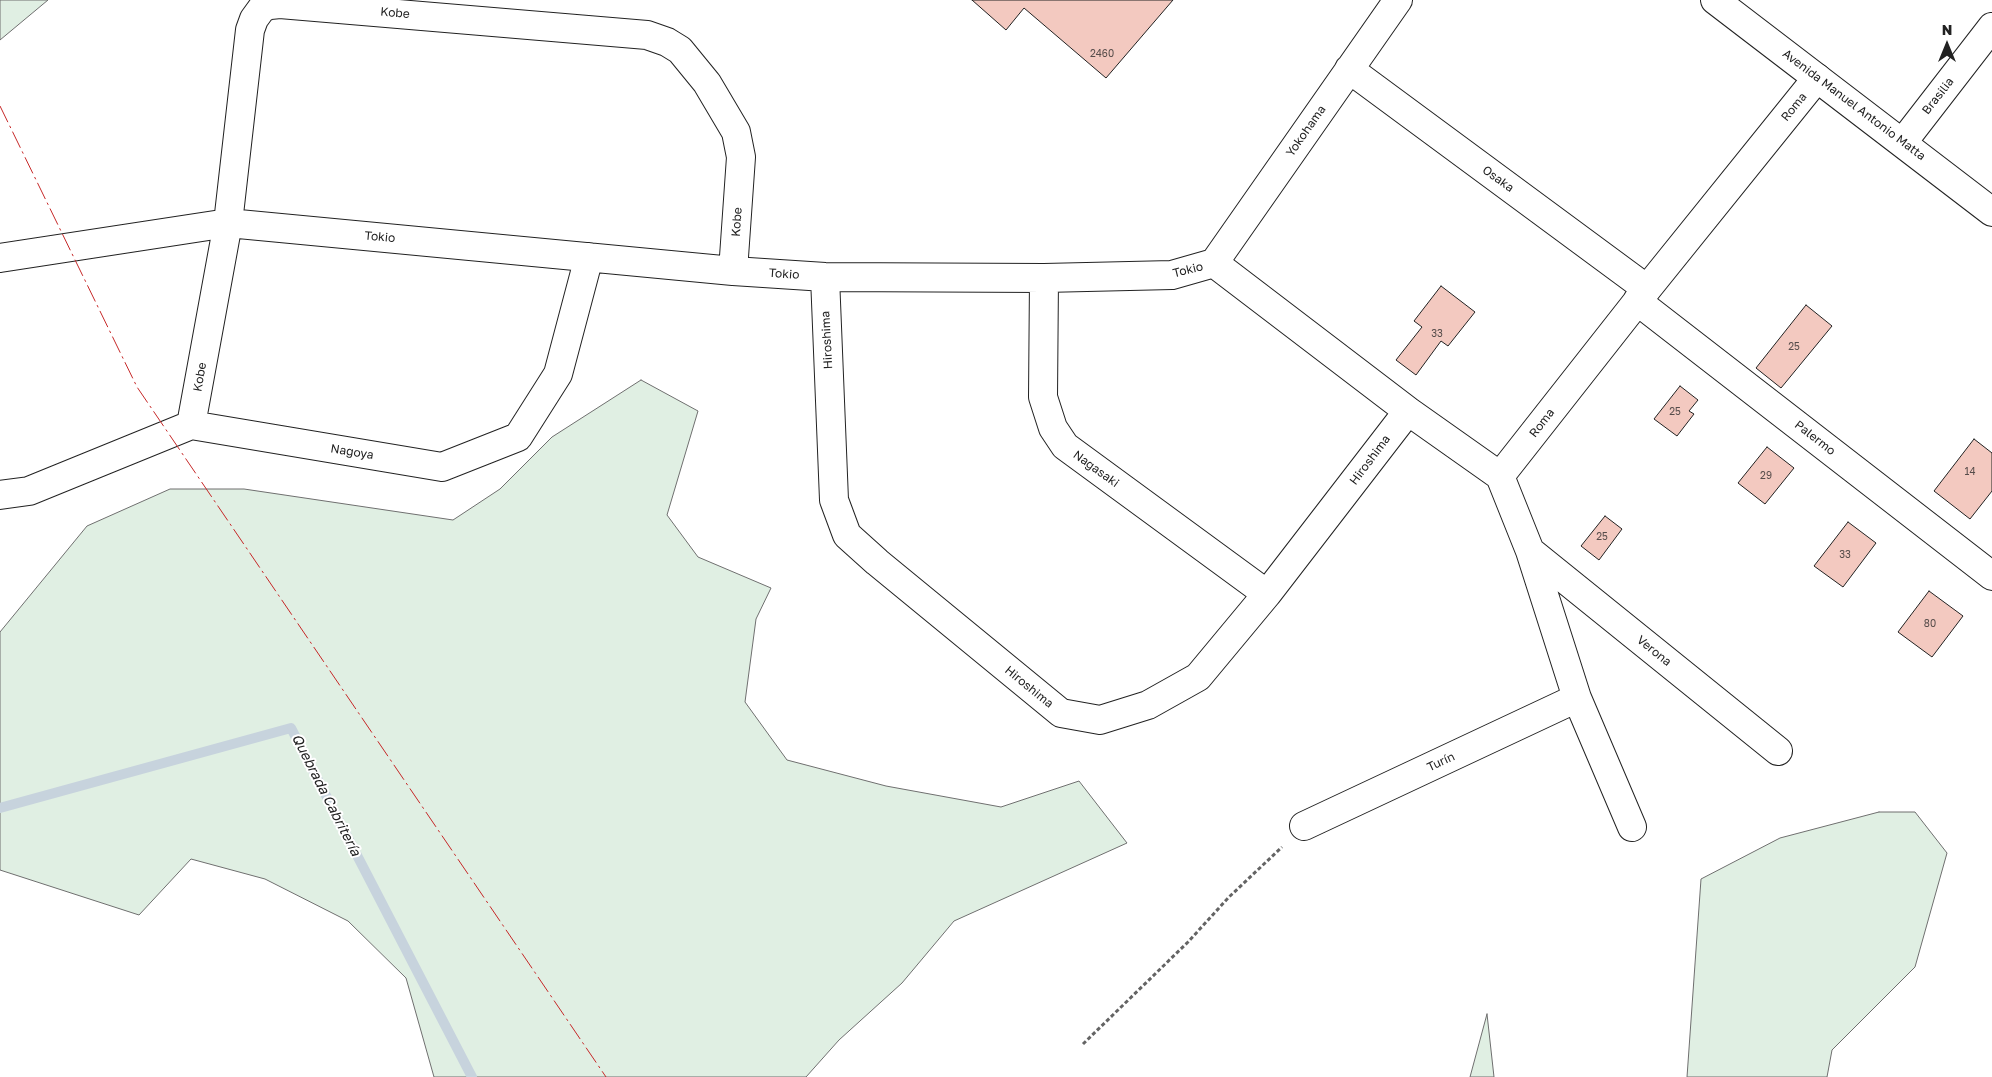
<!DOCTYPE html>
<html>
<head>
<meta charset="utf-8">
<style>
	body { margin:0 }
	#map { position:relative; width:1992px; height:1077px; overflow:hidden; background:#fff; font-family:"Golos Text",sans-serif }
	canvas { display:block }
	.north { position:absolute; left:1922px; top:20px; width:50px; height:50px; -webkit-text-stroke:4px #fff; paint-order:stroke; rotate:0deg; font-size:14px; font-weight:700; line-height:20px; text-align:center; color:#222 }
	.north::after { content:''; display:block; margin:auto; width:18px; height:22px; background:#222; clip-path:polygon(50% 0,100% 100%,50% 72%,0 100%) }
</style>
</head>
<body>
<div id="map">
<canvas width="1992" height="1077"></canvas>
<div class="north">N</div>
</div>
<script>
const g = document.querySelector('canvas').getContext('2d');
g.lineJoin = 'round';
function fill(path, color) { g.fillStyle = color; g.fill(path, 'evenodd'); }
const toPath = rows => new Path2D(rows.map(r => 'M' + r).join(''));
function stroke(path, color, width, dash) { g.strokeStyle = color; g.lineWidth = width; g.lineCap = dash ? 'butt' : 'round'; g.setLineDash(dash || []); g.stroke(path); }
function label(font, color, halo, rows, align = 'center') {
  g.font = font + ' "Golos Text",sans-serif'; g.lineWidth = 4; g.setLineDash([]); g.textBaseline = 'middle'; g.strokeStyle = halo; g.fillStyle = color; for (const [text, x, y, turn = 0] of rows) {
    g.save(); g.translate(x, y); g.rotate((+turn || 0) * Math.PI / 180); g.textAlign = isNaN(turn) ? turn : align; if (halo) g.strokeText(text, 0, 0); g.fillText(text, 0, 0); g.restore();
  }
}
const green = toPath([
	[0,0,48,0,0,40,0,0],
	[641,380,698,411,667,515,698,557,771,588,756,619,745,702,787,760,886,786,1001,807,1079,781,1127,843,954,921,902,983,839,1040,806,1077,434,1077,406,978,348,921,265,879,191,859,139,915,0,870,0,632,87,526,170,489,244,489,453,520,500,489,552,437,641,380],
	[1879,812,1915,812,1947,853,1915,967,1832,1050,1827,1077,1687,1077,1701,879,1780,838,1879,812],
	[1487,1014,1494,1077,1470,1077,1487,1014]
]);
const stream = toPath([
	[0,808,291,728,472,1077]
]);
const building = toPath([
	[972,0,1173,0,1106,78,1024,8,1006,30,972,0],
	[1441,286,1475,312,1448,346,1441,341,1416,375,1396,360,1422,327,1414,321,1441,286],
	[1806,305,1832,326,1781,388,1756,368,1806,305],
	[1680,386,1698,400,1689,411,1694,414,1677,436,1654,419,1680,386],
	[1974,439,1992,453,1992,491,1970,519,1934,491,1974,439],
	[1767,447,1794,468,1765,504,1738,483,1767,447],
	[1605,516,1622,529,1599,560,1581,546,1605,516],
	[1848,522,1876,543,1843,587,1814,566,1848,522],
	[1929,591,1963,616,1932,657,1898,632,1929,591]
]);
const path = toPath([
	[1083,1044,1188,942,1229,897,1282,847]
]);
const minor = toPath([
	[1349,69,1647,289],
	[1903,142,1992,27],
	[0,258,228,223,733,271,825,277,1044,278,1172,275,1214,263,1408,411,1500,476],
	[1214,263,1398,0],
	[825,277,834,500,847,535,877,562,1061,713,1100,720,1148,705,1198,677,1267,594,1408,411],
	[1044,278,1043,397,1053,428,1065,446,1267,594],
	[1637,301,1992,576],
	[191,425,228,223,250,30,254,19,262,8,270,5,280,4,647,35,667,42,680,50,707,83,736,132,741,157,733,271],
	[1500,476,1647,289,1817,78],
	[1500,476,1530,551,1577,698,1632,827],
	[0,495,29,491,191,425,442,467,518,437,558,374,589,257],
	[1530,551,1778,751],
	[1304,826,1577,698]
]);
const secondary = toPath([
	[1715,0,1992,212]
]);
const power = toPath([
	[0,106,137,387,606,1077]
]);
const numberNames = [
	["2460",1102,54],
	["33",1437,334],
	["25",1794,347],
	["25",1675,412],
	["14",1970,472],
	["29",1766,476],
	["25",1602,537],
	["33",1845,555],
	["80",1930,624]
];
const streetNames = [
	["Kobe",395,13,5],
	["Brasilia",1938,96,-52],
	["Avenida Manuel Antonio Matta",1854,105,37],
	["Roma",1794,107,-51],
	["Yokohama",1306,131,-55],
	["Osaka",1498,179,36],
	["Kobe",737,222,-86],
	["Tokio",380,237,5],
	["Tokio",1188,270,-14],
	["Tokio",784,274,4],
	["Hiroshima",827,340,-93],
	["Kobe",200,377,-80],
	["Roma",1542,423,-52],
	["Palermo",1815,438,38],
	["Nagoya",352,452,9],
	["Hiroshima",1370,460,-53],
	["Nagasaki",1096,469,36],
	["Verona",1654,651,39],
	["Hiroshima",1029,687,39],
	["Turín",1441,762,-25]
];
const waterNames = [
	["Quebrada Cabritería",326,795,63]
];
fill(green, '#e0efe3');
stroke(green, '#6f6f6f', 1);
stroke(stream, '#c7d3dd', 10);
fill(building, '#f3c9c0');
stroke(building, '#222', 1);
stroke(minor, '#222', 30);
stroke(secondary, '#222', 30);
stroke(path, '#646464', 3, [4, 2.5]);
stroke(minor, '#fff', 28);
stroke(secondary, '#fff', 28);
stroke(power, '#c62828', 1, [18, 4, 2.5, 4]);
label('10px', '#564c4a', null, numberNames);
label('12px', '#222', '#fff', streetNames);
label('italic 14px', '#222', '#fff', waterNames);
</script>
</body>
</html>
